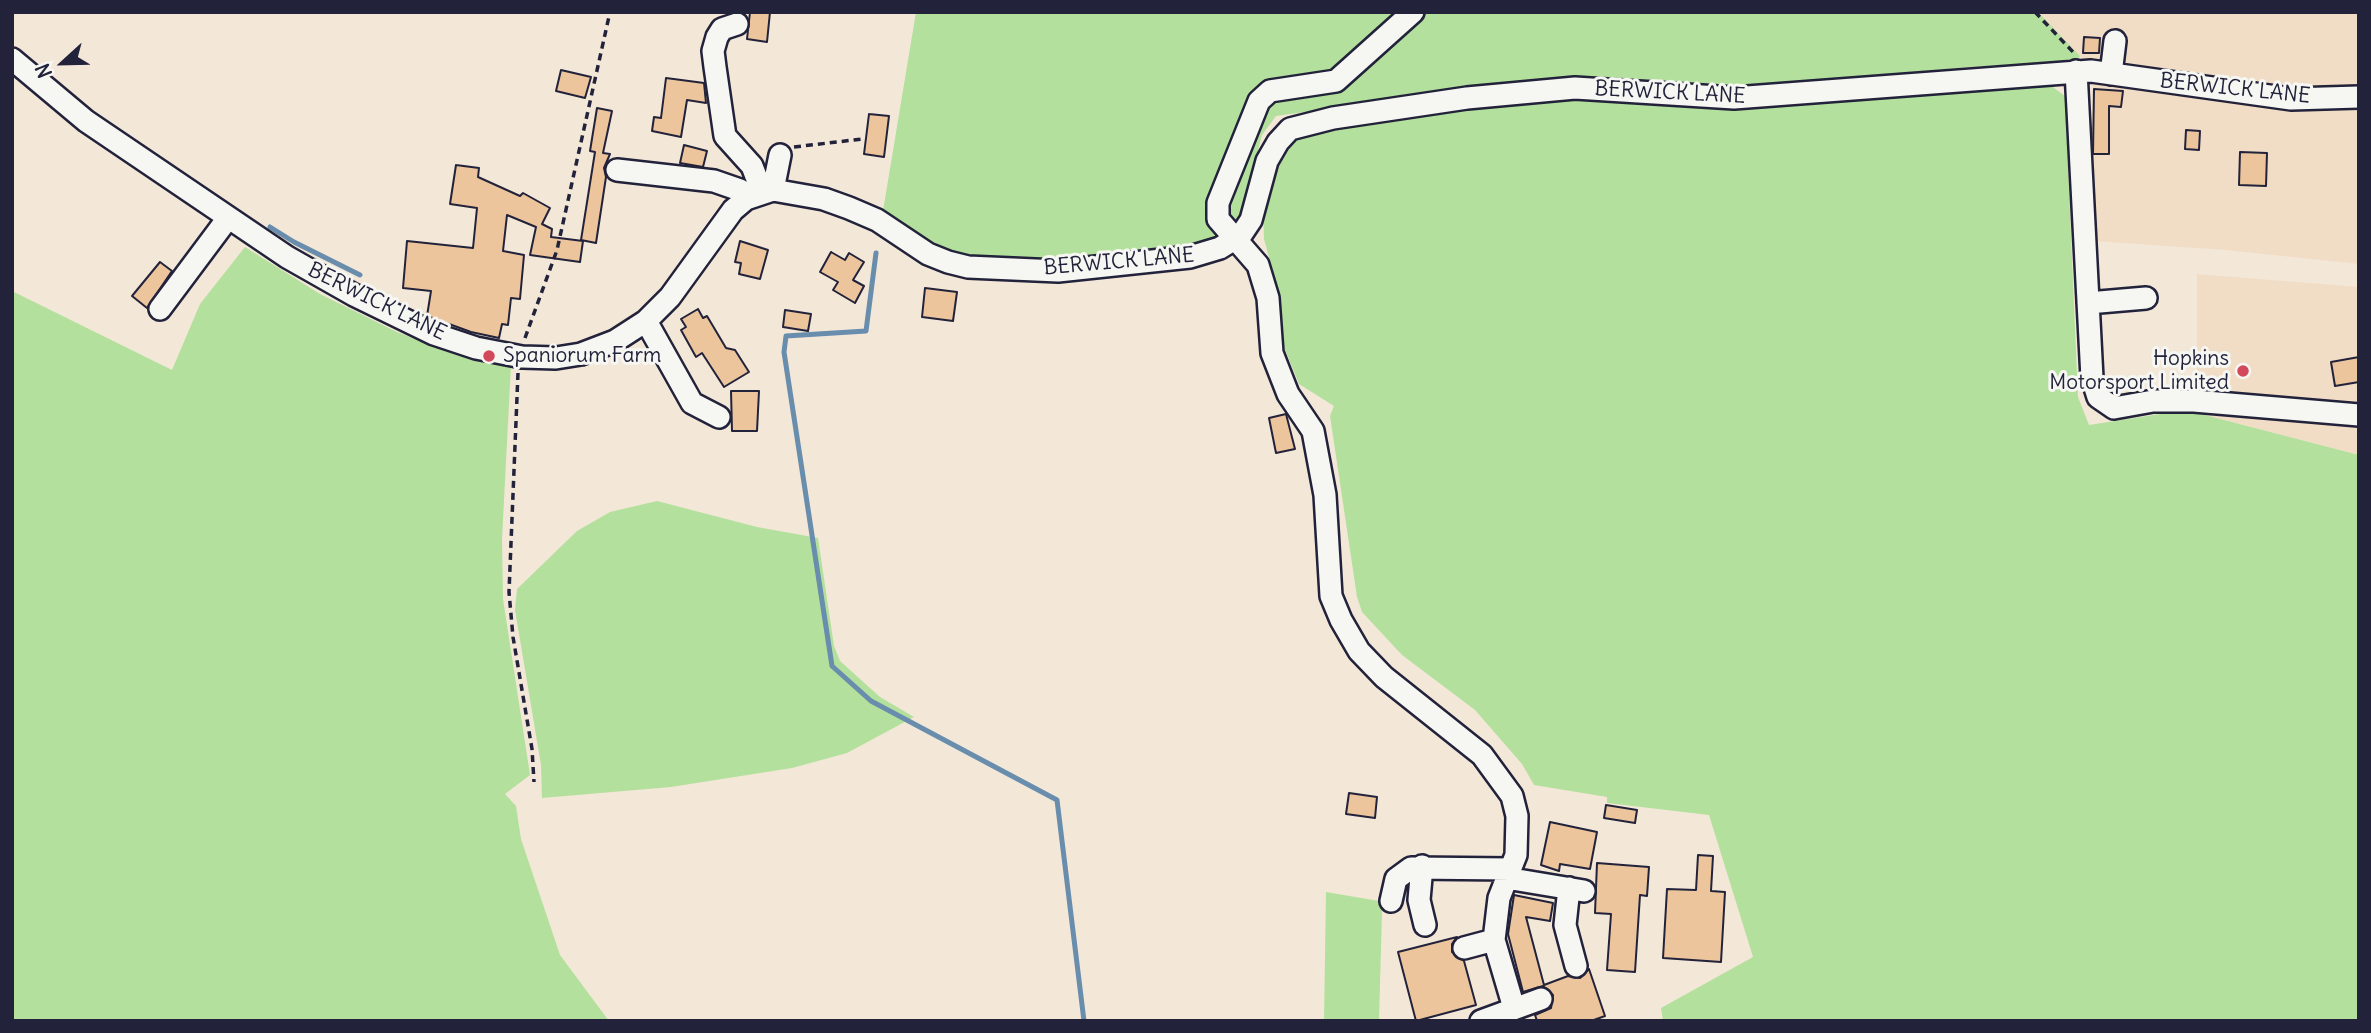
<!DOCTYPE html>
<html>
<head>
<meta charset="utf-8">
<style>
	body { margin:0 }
	#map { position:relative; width:2371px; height:1033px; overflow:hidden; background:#f3e7d8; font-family:Delius,sans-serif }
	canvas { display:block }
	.frame { position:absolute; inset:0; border:14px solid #22223b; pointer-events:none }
	.north { position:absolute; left:28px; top:28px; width:70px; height:70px; -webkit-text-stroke:5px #f6f6f2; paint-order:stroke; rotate:248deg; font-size:19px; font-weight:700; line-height:28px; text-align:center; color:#22223b }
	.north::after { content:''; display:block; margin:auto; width:24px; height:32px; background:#22223b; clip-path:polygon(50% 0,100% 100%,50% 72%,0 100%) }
</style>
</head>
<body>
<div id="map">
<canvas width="2371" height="1033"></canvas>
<div class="frame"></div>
<div class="north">N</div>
</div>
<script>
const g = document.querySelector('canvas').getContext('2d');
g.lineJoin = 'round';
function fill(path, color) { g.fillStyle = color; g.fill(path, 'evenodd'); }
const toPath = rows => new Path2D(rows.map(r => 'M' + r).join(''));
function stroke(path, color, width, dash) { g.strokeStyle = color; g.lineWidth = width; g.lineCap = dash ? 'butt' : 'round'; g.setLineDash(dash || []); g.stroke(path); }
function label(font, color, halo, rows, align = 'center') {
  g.font = font + ' Delius,sans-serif'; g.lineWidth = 6; g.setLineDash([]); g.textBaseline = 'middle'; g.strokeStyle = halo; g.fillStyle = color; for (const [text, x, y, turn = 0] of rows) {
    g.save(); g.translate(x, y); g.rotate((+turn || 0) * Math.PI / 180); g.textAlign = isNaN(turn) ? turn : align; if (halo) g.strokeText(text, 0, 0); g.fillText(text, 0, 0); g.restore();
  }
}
const built = toPath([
	[2038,12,2359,12,2359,264,2225,250,2095,241,2091,154,2093,70],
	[2197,274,2359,287,2359,455,2197,413]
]);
const green = toPath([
	[916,12,2038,12,2080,56,2076,61,1968,67,1753,87,1589,77,1511,83,1276,116,1262,135,1241,217,1209,244,1077,259,994,260,940,251,883,211],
	[2046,82,2065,96,2078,397,2089,425,2160,414,2197,413,2359,455,2359,1021,1663,1021,1661,1008,1753,957,1709,815,1607,803,1607,797,1534,785,1522,764,1475,710,1402,655,1362,612,1357,597,1330,416,1334,406,1299,384,1280,337,1276,283,1264,239,1263,211,1275,165,1291,141,1317,126,1575,96],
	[245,247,320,294,397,332,456,355,511,365,502,539,503,599,530,775,505,794,516,806,521,839,560,955,609,1021,12,1021,12,291,172,370,200,304],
	[657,501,757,527,818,538,834,646,840,661,880,697,914,717,847,753,792,768,671,787,542,798,541,765,515,610,517,589,577,531,610,512],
	[1326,892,1379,901,1382,911,1379,1021,1324,1021]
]);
const stream = toPath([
	[270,227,294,242,360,275],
	[876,253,866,331,786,336,784,352,832,666,871,701,1057,800,1084,1021]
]);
const building = toPath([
	[750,12,770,12,767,42,747,39,750,12],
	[2084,37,2100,38,2099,53,2083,53,2084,37],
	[561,70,591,77,585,98,556,91,561,70],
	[666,78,704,83,706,103,687,100,681,137,652,131,654,117,661,118,666,78],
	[2094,89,2123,91,2121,107,2109,106,2109,154,2093,154,2094,89],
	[597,108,612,111,603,153,610,154,604,168,606,177,596,243,581,240,595,152,590,151,597,108],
	[869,114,889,116,884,157,864,154,869,114],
	[2186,130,2200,131,2199,150,2185,149,2186,130],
	[684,145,707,151,703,167,680,163,684,145],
	[2240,152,2267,153,2266,186,2239,185,2240,152],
	[456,165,479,168,478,177,520,196,523,193,550,208,542,224,552,229,551,237,583,241,580,262,530,255,536,227,507,215,503,251,524,255,520,299,511,298,508,325,502,324,499,338,471,332,427,316,431,291,403,288,407,241,473,248,477,208,450,204,456,165],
	[740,241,768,250,760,279,739,274,741,263,735,262,740,241],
	[831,252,845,260,849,253,864,262,853,280,864,286,855,303,833,290,838,282,820,272,831,252],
	[160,262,172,271,147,308,132,296,160,262],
	[925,288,957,292,953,321,922,317,925,288],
	[698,309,703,318,707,316,726,348,735,350,749,372,724,387,702,353,696,357,681,330,686,327,681,319,698,309],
	[785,310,811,314,808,331,783,327,785,310],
	[2359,357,2359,382,2335,386,2331,362,2359,357],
	[731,391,759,391,757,431,732,431,731,391],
	[1286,414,1295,449,1276,453,1269,418,1286,414],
	[1349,793,1377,797,1375,818,1346,814,1349,793],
	[1606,805,1637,810,1635,823,1604,818,1606,805],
	[1550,822,1597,832,1590,869,1560,864,1559,871,1541,865,1550,822],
	[1698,855,1713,856,1711,891,1725,892,1721,962,1663,958,1667,889,1696,890,1698,855],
	[1597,863,1649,867,1647,896,1640,895,1635,972,1607,970,1611,914,1595,913,1597,863],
	[1514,895,1553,903,1550,921,1526,917,1544,985,1568,976,1580,978,1589,969,1605,1016,1591,1021,1537,1021,1535,1015,1551,1008,1553,995,1543,986,1523,992,1508,934,1514,895],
	[1457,937,1452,944,1452,952,1464,961,1476,1005,1416,1021,1398,952,1457,937]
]);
const path = toPath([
	[2035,12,2073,52],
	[794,147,862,139],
	[525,338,557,250,610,12],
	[518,373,509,592,513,637,532,749,534,782]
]);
const minor = toPath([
	[1413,12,1336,81,1270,91,1259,101,1218,203,1218,219,1258,265,1268,298,1272,353,1288,394,1313,431,1325,495,1331,596,1341,620,1359,651,1384,677,1482,755,1512,796,1517,816,1516,855,1499,898,1494,940,1514,1008],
	[737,24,722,29,717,37,713,51,715,67,725,136,752,166,762,192],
	[12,59,86,121,287,257,354,295,434,334,476,348,522,357,556,358,581,354,615,341,646,321,670,297,733,210,746,199,773,190,824,199,849,208,877,220,928,254,948,262,968,267,1058,271,1190,257,1220,248,1241,235,1251,220,1267,161,1278,142,1290,129,1333,118,1467,98,1575,88,1734,98,2091,71,2291,99,2359,97],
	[2076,71,2092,378,2098,397,2114,408,2153,401,2194,401,2359,415],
	[2111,74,2115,41],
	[617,170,714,181,740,190,746,199],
	[773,190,780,155],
	[2088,303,2146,298],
	[160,309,228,218],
	[646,321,692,403,719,417],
	[1422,866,1419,900,1425,925],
	[1506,878,1584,891],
	[1569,888,1565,925,1576,966],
	[1391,901,1396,879,1411,868,1511,869],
	[1464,948,1494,940],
	[1481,1021,1541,999]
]);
const markers = [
	[489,356,7,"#d1495b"],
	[2243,371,7,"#d1495b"]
];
const streetNames = [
	["BERWICK LANE",2235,89,6],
	["BERWICK LANE",1670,93,3],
	["BERWICK LANE",1119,262,-5],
	["BERWICK LANE",377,302,26]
];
const poiNames = [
	["Spaniorum Farm",503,356],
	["Hopkins",2229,359,"right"],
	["Motorsport Limited",2229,383,"right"]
];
fill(built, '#f1ddc6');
fill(green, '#b4e09d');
stroke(stream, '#698dad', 5);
fill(building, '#ecc59c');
stroke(building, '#22223b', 2);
stroke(minor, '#22223b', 26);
stroke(path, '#22223b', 3.5, [7, 5]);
stroke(minor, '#f6f6f2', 21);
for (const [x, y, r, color] of markers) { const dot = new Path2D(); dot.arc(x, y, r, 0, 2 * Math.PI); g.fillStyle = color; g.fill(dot); stroke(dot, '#f6f6f2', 2.5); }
label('21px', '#22223b', '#f6f6f2', streetNames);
label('21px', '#22223b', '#f6f6f2', poiNames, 'left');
</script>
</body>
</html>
